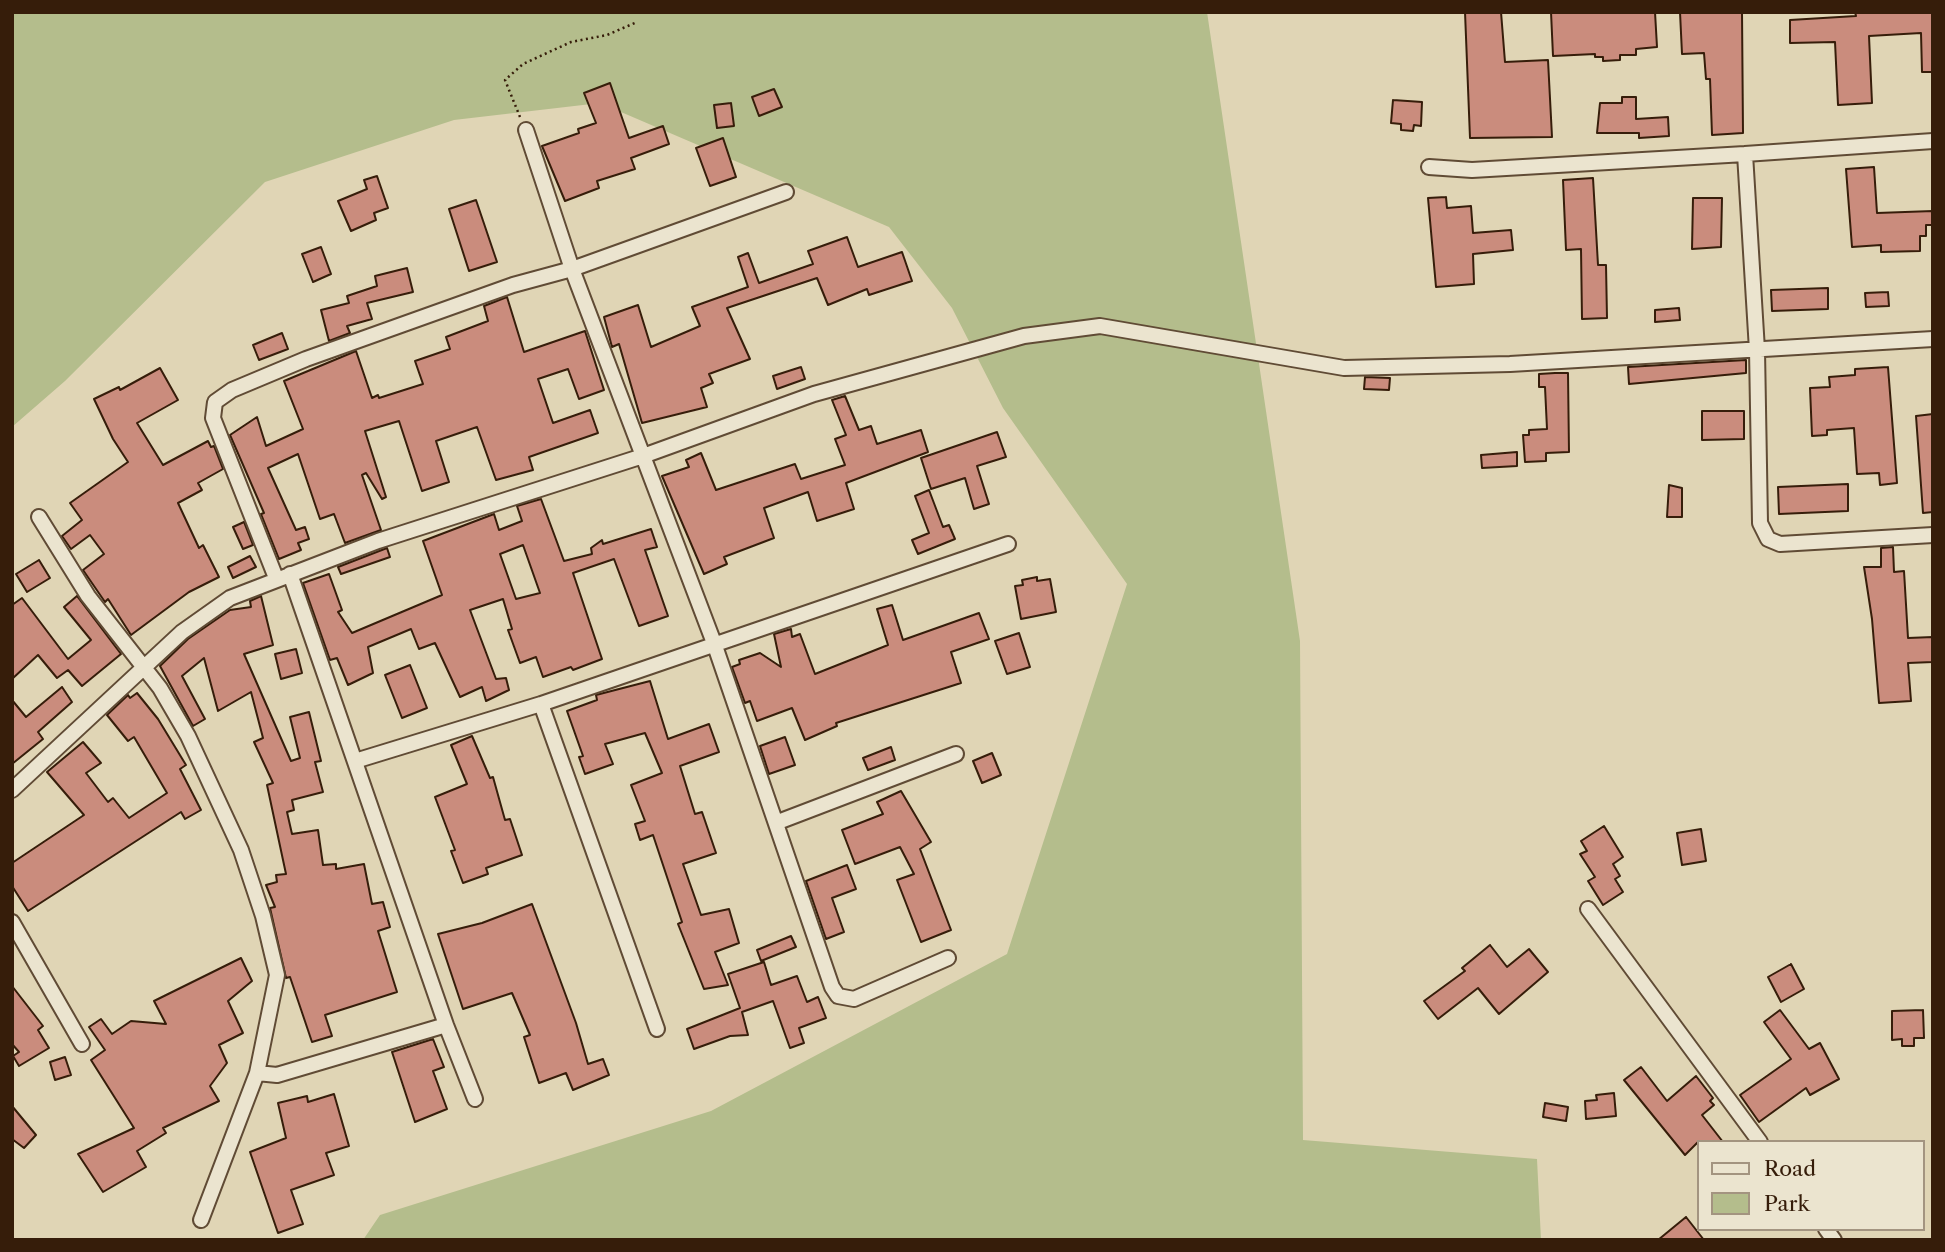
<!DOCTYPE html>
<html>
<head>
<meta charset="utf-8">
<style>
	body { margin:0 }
	#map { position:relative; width:1945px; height:1252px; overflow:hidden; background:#e0d5b5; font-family:"Libre Caslon Text",serif }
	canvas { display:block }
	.frame { position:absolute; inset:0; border:14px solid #361d0a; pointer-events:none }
	.legend { position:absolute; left:1697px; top:1140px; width:228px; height:91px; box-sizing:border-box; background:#ebe4cf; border:2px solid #a39480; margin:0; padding:9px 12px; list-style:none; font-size:21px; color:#361d0a }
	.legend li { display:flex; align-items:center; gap:14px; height:35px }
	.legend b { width:35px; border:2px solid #a39480 }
</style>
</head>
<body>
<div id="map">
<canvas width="1945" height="1252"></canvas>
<div class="frame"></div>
<ul class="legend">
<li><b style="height:9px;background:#ebe4cf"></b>Road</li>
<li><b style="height:19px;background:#b4bd8c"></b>Park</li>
</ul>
</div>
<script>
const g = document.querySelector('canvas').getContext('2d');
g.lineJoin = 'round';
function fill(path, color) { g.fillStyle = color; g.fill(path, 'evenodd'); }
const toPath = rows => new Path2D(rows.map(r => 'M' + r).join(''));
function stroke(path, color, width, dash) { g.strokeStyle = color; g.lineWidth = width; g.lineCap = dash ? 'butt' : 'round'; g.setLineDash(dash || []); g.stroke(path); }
const green = toPath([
	[12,12,1207,12,1300,641,1303,1140,1537,1159,1541,1240,363,1240,380,1215,711,1111,1007,954,1127,584,1003,408,952,308,889,227,600,103,454,120,265,182,65,381,12,427]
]);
const building = toPath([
	[1465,12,1501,12,1505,62,1548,60,1552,137,1470,138,1465,12],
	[1551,12,1655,12,1657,47,1636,49,1636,55,1620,55,1620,60,1603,61,1603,57,1595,57,1595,54,1553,56,1551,12],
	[1680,12,1742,12,1743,133,1712,135,1710,79,1706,79,1704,53,1682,54,1680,12],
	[1855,12,1933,12,1933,72,1922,72,1921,33,1869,36,1872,103,1838,105,1835,42,1790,43,1790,20,1856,16,1855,12],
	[610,83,629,138,663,126,669,144,631,158,635,169,597,181,599,188,565,201,542,146,579,133,578,129,596,123,584,93,610,83],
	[774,89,782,107,759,116,752,97,774,89],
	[1622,97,1636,97,1636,119,1668,117,1669,136,1639,138,1639,133,1597,133,1600,103,1622,103,1622,97],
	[1393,100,1422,102,1421,126,1414,125,1413,131,1401,130,1401,124,1391,123,1393,100],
	[731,103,734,126,717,128,714,105,731,103],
	[723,138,736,177,710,186,696,148,723,138],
	[1874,167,1877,213,1933,211,1933,225,1926,225,1926,236,1920,236,1920,251,1881,252,1881,245,1852,247,1846,169,1874,167],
	[377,176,388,208,374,213,376,220,351,231,338,201,367,189,364,180,377,176],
	[1593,178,1598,265,1606,265,1607,318,1582,319,1581,249,1566,250,1563,180,1593,178],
	[1446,197,1447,208,1471,206,1473,233,1511,230,1513,250,1473,254,1474,284,1436,287,1428,198,1446,197],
	[1693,198,1722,198,1721,247,1692,249,1693,198],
	[476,200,497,262,469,271,449,209,476,200],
	[847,237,858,267,902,252,912,281,869,295,867,289,828,305,817,278,727,308,750,359,709,374,713,383,701,388,707,407,642,423,619,344,612,347,604,317,638,305,651,347,700,326,692,307,748,287,738,257,748,253,759,283,813,264,808,251,847,237],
	[321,247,331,274,313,282,302,254,321,247],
	[407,268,413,292,367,303,372,319,347,326,350,333,329,341,321,310,349,303,347,296,377,286,375,276,407,268],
	[1828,288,1828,309,1772,311,1771,290,1828,288],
	[1888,292,1889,306,1866,307,1865,293,1888,292],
	[507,297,524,352,585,331,604,390,579,399,568,369,538,379,553,423,590,410,598,433,529,457,533,470,496,480,477,427,436,441,449,482,422,491,399,421,365,431,386,497,382,499,366,473,362,475,381,530,345,543,334,514,320,519,298,454,268,468,296,530,305,527,309,539,298,543,301,550,279,559,261,514,264,513,230,435,257,417,266,446,303,429,284,381,356,351,372,398,378,395,379,398,423,384,415,361,450,349,446,337,488,321,484,306,507,297],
	[1679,308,1680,320,1655,322,1655,310,1679,308],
	[282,333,288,349,259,360,253,345,282,333],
	[1746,360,1746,373,1629,384,1628,367,1746,360],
	[801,367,805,379,777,389,773,376,801,367],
	[1888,367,1897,483,1880,485,1879,473,1857,474,1854,428,1827,430,1827,435,1812,436,1810,388,1830,387,1829,377,1855,375,1855,369,1888,367],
	[160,368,178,400,137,423,163,465,208,441,211,447,214,446,223,469,198,483,202,490,178,503,199,548,203,545,219,577,189,592,131,635,108,599,105,602,83,570,104,554,90,535,71,549,62,536,82,520,70,503,128,462,113,439,94,399,119,387,120,390,160,368],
	[1555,373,1568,373,1569,452,1546,453,1546,461,1525,462,1523,435,1529,435,1529,430,1547,429,1545,387,1539,387,1539,374,1555,373],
	[1365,377,1390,378,1389,390,1364,389,1365,377],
	[845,396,859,430,871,426,877,444,921,430,928,452,846,483,854,509,817,521,808,492,764,508,774,538,724,557,727,564,704,574,662,476,689,467,686,460,701,453,716,490,795,464,801,479,845,465,835,439,846,435,832,400,845,396],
	[1702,411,1744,411,1744,439,1702,440,1702,411],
	[1933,414,1933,512,1923,513,1916,416,1933,414],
	[997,432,1006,457,977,466,989,504,974,509,965,478,931,489,921,458,997,432],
	[1517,452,1517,466,1482,468,1481,455,1517,452],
	[1848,484,1848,511,1779,514,1778,487,1848,484],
	[1669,485,1682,488,1682,517,1667,517,1669,485],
	[929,490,943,527,949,525,955,539,918,554,912,540,929,533,915,496,929,490],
	[541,499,564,561,592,554,591,548,602,540,603,544,651,529,657,547,645,550,668,616,639,626,614,559,573,573,602,659,573,670,571,667,543,677,536,657,520,663,508,630,512,629,503,599,470,610,496,679,506,678,509,690,486,701,482,687,460,697,435,643,419,649,411,629,368,647,373,673,348,685,337,658,330,660,303,583,329,574,342,610,338,612,352,633,442,595,423,541,494,514,499,530,522,521,517,506,541,499],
	[523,545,540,593,516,599,500,554,523,545],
	[244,522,253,545,243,549,233,527,244,522],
	[1893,547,1894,572,1904,571,1908,638,1933,637,1933,662,1908,663,1911,701,1879,703,1872,619,1864,567,1881,567,1881,548,1893,547],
	[387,548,390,557,341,574,338,567,387,548],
	[250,556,256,567,233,578,228,567,250,556],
	[39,560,50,578,27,592,16,574,39,560],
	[1037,577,1037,581,1050,579,1056,612,1021,619,1015,586,1023,585,1022,580,1037,577],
	[77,596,121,654,82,686,68,670,57,678,38,655,12,679,12,605,22,598,68,659,91,640,64,607,77,596],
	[261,596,273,645,244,654,291,761,300,758,290,717,309,712,321,761,315,762,323,792,292,800,294,810,287,812,292,834,318,830,323,865,336,864,336,869,364,864,372,904,383,902,390,927,378,931,397,992,325,1015,332,1036,312,1042,290,977,286,978,270,908,275,907,266,885,277,882,276,875,286,874,267,785,273,783,254,742,263,738,251,692,218,711,204,658,182,676,205,719,193,726,160,666,188,639,230,610,251,607,250,601,261,596],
	[892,605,903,640,979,613,989,639,951,652,961,683,836,723,837,726,805,740,792,708,757,721,750,701,745,703,732,667,740,664,739,660,760,653,781,667,774,634,791,629,792,637,800,634,815,674,888,645,877,609,892,605],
	[1019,633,1030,667,1007,674,995,641,1019,633],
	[296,649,302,673,281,679,275,654,296,649],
	[410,665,427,708,402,718,385,675,410,665],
	[650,681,668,739,709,724,719,752,680,766,695,814,702,812,716,853,683,864,701,915,729,909,739,943,715,952,728,985,704,989,678,924,682,922,653,835,640,840,635,824,645,821,631,785,662,773,645,733,605,744,613,764,585,774,579,757,583,756,567,711,597,700,596,695,650,681],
	[62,687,72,702,38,732,43,739,12,764,12,700,26,717,62,687],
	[137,693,158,719,186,765,180,769,201,810,185,819,181,812,28,911,12,886,12,863,84,815,47,772,83,742,101,763,86,773,108,802,113,798,129,818,167,793,134,737,128,741,107,715,128,695,130,698,137,693],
	[472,736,490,778,493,777,505,820,510,819,522,855,486,868,488,874,463,883,451,851,455,850,435,797,467,784,451,745,472,736],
	[785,737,795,765,769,774,760,746,785,737],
	[891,747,895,760,868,770,863,758,891,747],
	[992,753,1001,775,982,783,973,761,992,753],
	[901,791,931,842,920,849,951,930,921,942,897,880,914,874,900,847,855,864,842,830,883,814,877,802,901,791],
	[1604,826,1623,857,1613,864,1620,876,1615,879,1623,892,1603,905,1588,881,1595,877,1580,854,1587,851,1581,841,1604,826],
	[1701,829,1706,861,1682,865,1677,833,1701,829],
	[847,865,856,889,832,898,844,932,826,939,806,881,847,865],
	[532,904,576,1023,588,1064,603,1059,609,1075,573,1090,566,1073,539,1083,524,1037,530,1035,512,993,463,1009,438,934,482,923,532,904],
	[791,936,796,947,761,961,757,950,791,936],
	[1490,945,1507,967,1529,949,1548,972,1499,1014,1478,988,1438,1019,1424,1001,1465,971,1462,968,1490,945],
	[241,958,252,981,228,1001,243,1033,219,1045,227,1063,210,1086,219,1101,163,1128,166,1133,137,1151,146,1167,103,1192,78,1154,134,1128,91,1060,105,1050,89,1027,101,1019,112,1034,131,1021,166,1024,154,1001,241,958],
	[764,962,771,985,797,976,807,1002,818,997,826,1018,799,1028,804,1043,790,1048,773,1001,742,1012,748,1035,730,1036,694,1049,687,1029,740,1008,728,974,764,962],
	[1791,964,1804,989,1781,1002,1768,977,1791,964],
	[12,986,43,1026,38,1030,49,1048,19,1066,13,1056,19,1052,12,1044,12,986],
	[1780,1010,1809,1049,1820,1043,1839,1079,1810,1095,1806,1088,1759,1122,1740,1095,1791,1059,1764,1022,1780,1010],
	[1923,1010,1924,1038,1914,1038,1914,1046,1902,1046,1902,1039,1892,1040,1892,1011,1923,1010],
	[433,1039,444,1067,433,1071,447,1109,415,1122,392,1052,433,1039],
	[65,1057,71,1075,55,1080,50,1062,65,1057],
	[1641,1067,1667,1101,1696,1076,1713,1098,1710,1101,1714,1105,1702,1115,1723,1142,1698,1142,1685,1155,1624,1080,1641,1067],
	[1614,1093,1616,1116,1586,1119,1585,1101,1597,1100,1596,1095,1614,1093],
	[334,1094,349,1146,326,1153,334,1175,291,1190,303,1224,278,1233,250,1152,286,1138,278,1103,307,1096,308,1102,334,1094],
	[1545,1103,1568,1107,1566,1121,1543,1117,1545,1103],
	[12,1106,36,1135,24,1148,12,1139,12,1106],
	[1686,1217,1704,1240,1658,1240,1686,1217]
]);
const path = toPath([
	[520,117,505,80,523,64,571,42,607,35,637,22]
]);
const street = toPath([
	[526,130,572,269,714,643,832,987,838,996,854,999,948,958],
	[1745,154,1933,141],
	[1429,167,1472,170,1745,154,1757,350,1760,523,1768,539,1780,544,1933,535],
	[39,517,88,596,160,688,188,736,241,850,263,916,277,975,257,1073,201,1220],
	[290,574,446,1025,475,1099],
	[276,578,213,418,215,402,232,390,306,359,513,285,572,269,786,192],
	[541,704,657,1029],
	[355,761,541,704,1008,544],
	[12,790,182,632,230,598,378,541,643,456,814,394,1024,336,1100,326,1344,368,1510,364,1933,339],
	[778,822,956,754],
	[1588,909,1760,1142],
	[12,922,82,1044],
	[257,1073,277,1075,446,1025],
	[1826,1229,1834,1240]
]);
fill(green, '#b4bd8c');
fill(building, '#ca8c7d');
stroke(building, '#361d0a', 2);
stroke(street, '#604b35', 18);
stroke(path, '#361d0a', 2.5, [2, 3.5]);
stroke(street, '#ebe4cf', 14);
</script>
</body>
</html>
